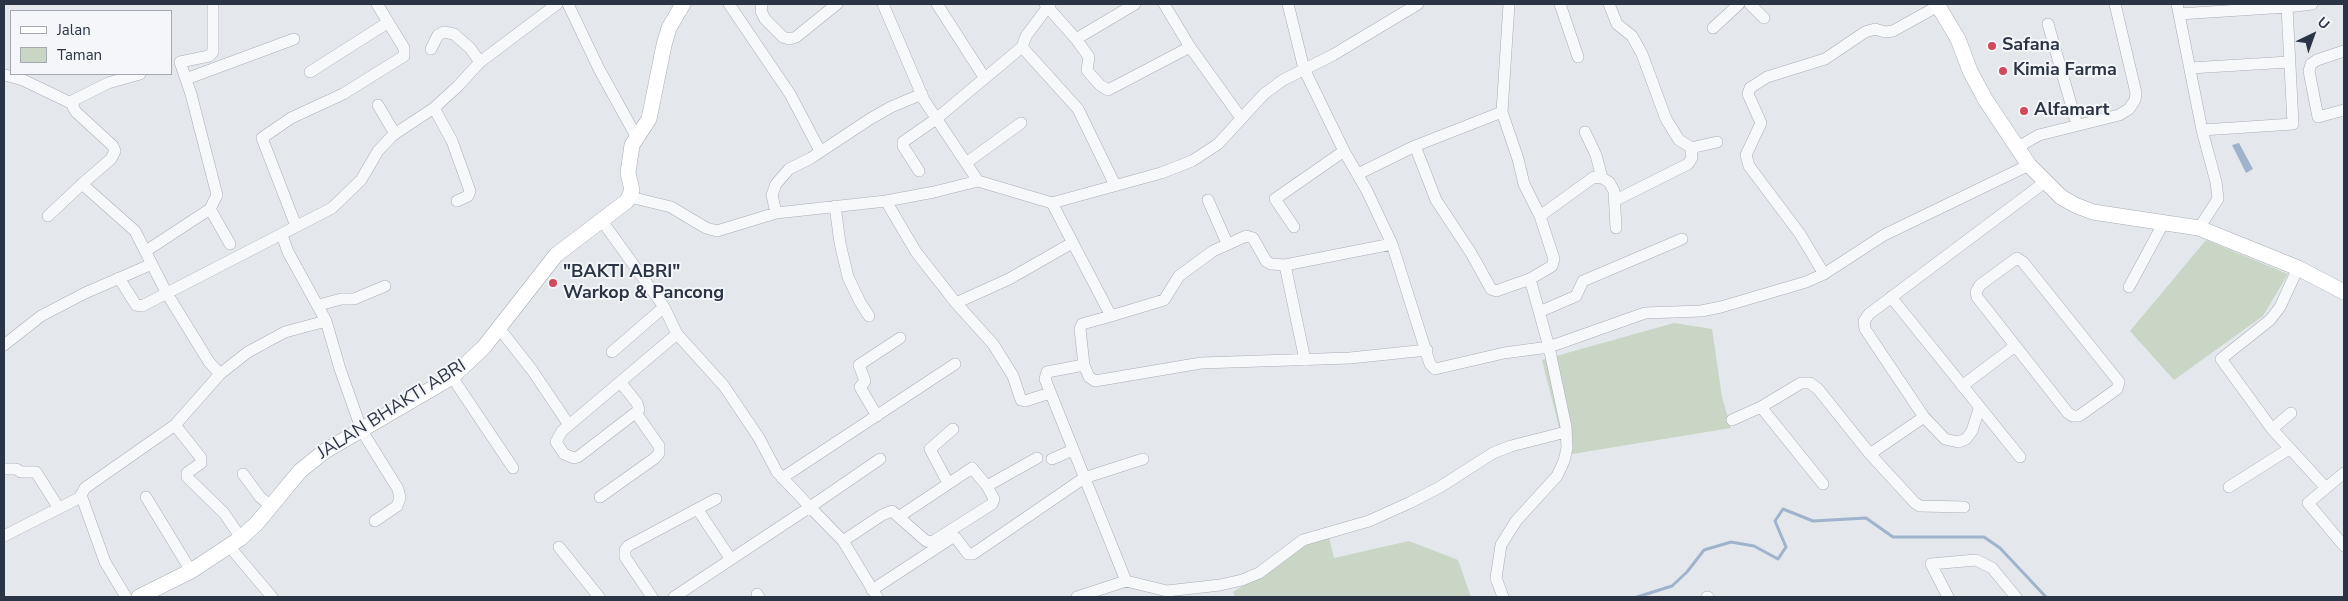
<!DOCTYPE html>
<html>
<head>
<meta charset="utf-8">
<style>
	body { margin:0 }
	#map { position:relative; width:2348px; height:601px; overflow:hidden; background:#e4e7ec; font-family:"Nunito Sans",sans-serif }
	canvas { display:block }
	.frame { position:absolute; inset:0; border:5px solid #2b3445; pointer-events:none }
	.legend { position:absolute; left:10px; top:10px; width:162px; height:65px; box-sizing:border-box; background:#f4f6f9; border:1px solid #a4a8b1; margin:0; padding:6px 9px; list-style:none; font-size:15px; color:#2b3445 }
	.legend li { display:flex; align-items:center; gap:10px; height:25px }
	.legend b { width:25px; border:1px solid #a4a8b1 }
	.north { position:absolute; left:2288px; top:10px; width:50px; height:50px; -webkit-text-stroke:4px #f4f6f9; paint-order:stroke; rotate:42deg; font-size:14px; font-weight:700; line-height:20px; text-align:center; color:#2b3445 }
	.north::after { content:''; display:block; margin:auto; width:18px; height:22px; background:#2b3445; clip-path:polygon(50% 0,100% 100%,50% 72%,0 100%) }
</style>
</head>
<body>
<div id="map">
<canvas width="2348" height="601"></canvas>
<div class="frame"></div>
<ul class="legend">
<li><b style="height:6px;background:#fff"></b>Jalan</li>
<li><b style="height:14px;background:#c9d6c5"></b>Taman</li>
</ul>
<div class="north">U</div>
</div>
<script>
const g = document.querySelector('canvas').getContext('2d');
g.lineJoin = 'round';
function fill(path, color) { g.fillStyle = color; g.fill(path, 'evenodd'); }
const toPath = rows => new Path2D(rows.map(r => 'M' + r).join(''));
function stroke(path, color, width, dash) { g.strokeStyle = color; g.lineWidth = width; g.lineCap = dash ? 'butt' : 'round'; g.setLineDash(dash || []); g.stroke(path); }
function label(font, color, halo, rows, align = 'center') {
  g.font = font + ' "Nunito Sans",sans-serif'; g.lineWidth = 4; g.setLineDash([]); g.textBaseline = 'middle'; g.strokeStyle = halo; g.fillStyle = color; for (const [text, x, y, turn = 0] of rows) {
    g.save(); g.translate(x, y); g.rotate((+turn || 0) * Math.PI / 180); g.textAlign = isNaN(turn) ? turn : align; if (halo) g.strokeText(text, 0, 0); g.fillText(text, 0, 0); g.restore();
  }
}
const green = toPath([
	[2206,240,2288,274,2263,316,2174,380,2130,331],
	[1674,323,1712,329,1722,397,1731,428,1566,455,1542,360],
	[1328,533,1334,558,1409,541,1458,560,1471,597,1235,597,1233,592,1274,566,1294,548]
]);
const water = toPath([
	[2239,143,2253,169,2246,173,2232,145]
]);
const stream = toPath([
	[1637,597,1672,586,1687,572,1704,550,1731,542,1754,546,1778,559,1786,547,1775,521,1783,509,1813,521,1866,518,1893,537,1984,537,2000,548,2046,597]
]);
const street = toPath([
	[568,4,599,69,636,136],
	[729,4,790,94,820,151],
	[762,4,761,11,765,19,783,37,789,39,796,37,837,4],
	[883,4,924,100,978,181,1052,203,1161,173,1192,161,1218,144,1264,94,1283,80,1333,55,1418,4],
	[937,4,984,77],
	[1045,4,1076,39,1135,4],
	[1164,4,1190,47,1241,118],
	[1288,4,1304,69,1344,151,1367,191,1392,244,1430,364,1435,369,1504,353,1549,347,1645,313,1701,311,1721,307,1806,282,1824,274,1884,235,2029,165],
	[1560,4,1578,57],
	[1609,4,1617,24,1632,36,1642,54,1666,119,1679,140,1692,148],
	[1750,4,1764,18],
	[2177,4,2202,130,2216,182,2218,199,2199,228],
	[2179,14,2287,7],
	[2048,24,2077,125],
	[1713,28,1739,4],
	[1076,39,1089,57,1087,70,1090,74,1100,85,1108,90,1190,47],
	[1022,47,1078,109,1115,185],
	[431,49,438,35,444,32,454,34,470,48,480,62],
	[2344,51,2317,60,2311,64,2309,71,2318,117,2344,110],
	[2190,68,2289,62],
	[310,72,387,23],
	[5,75,23,80,73,104],
	[186,79,294,39],
	[378,105,395,134],
	[434,108,452,141,470,191,468,196,457,201],
	[2202,130,2293,124,2287,7,2312,4],
	[1585,132,1596,155,1602,178],
	[1415,146,1436,200,1471,253,1491,289,1496,291,1530,279],
	[2018,147,2039,135,2119,115,2129,109,2135,100,2136,93,2115,4],
	[966,163,1021,123],
	[919,171,903,146,903,142,936,119,1022,47,1026,36,1050,4],
	[1358,174,1415,146,1502,112],
	[630,197,671,207,706,228,717,231,776,213,886,201,934,192,978,181],
	[1208,200,1227,243],
	[1616,200,1688,164,1692,158,1691,152,1695,147,1717,142],
	[886,201,916,252,956,303,993,344,1013,376,1021,400,1025,401,1050,393],
	[1052,203,1111,316,1082,324,1080,329,1084,365,1047,372,1045,379,1126,581],
	[835,206,840,243,848,277,860,302,869,316],
	[210,209,230,244],
	[776,213,772,195,776,184,789,169,811,158,870,119,891,107,922,94],
	[48,216,82,184],
	[1540,216,1594,177,1602,178,1609,182,1614,191,1616,228],
	[602,221,664,307,677,334,724,386,759,438,777,472,810,507,674,597],
	[296,226,262,138,291,118,343,94,404,56,404,48,377,4],
	[1294,227,1275,199,1344,151],
	[282,235,288,252,326,321,340,369,362,431,398,489,400,498,397,506,375,521],
	[146,251,210,209,217,195,191,94,180,62,209,56,213,52,213,4],
	[2017,258,2023,262,2119,382,2117,389,2079,416,2073,416,2068,413,1977,297,1976,292,1980,285,2017,258],
	[1285,265,1305,360],
	[2298,268,2280,307,2270,320,2221,359,2272,429,2326,488,2308,503,2344,546],
	[1824,274,1800,234,1749,166,1746,155,1761,123,1748,94,1750,88,1767,77,1825,59,1865,32,1875,29,1885,32,1893,31,1938,6],
	[119,278,136,305,142,306,332,208,361,180,378,151,393,135,434,108,458,86,480,62,557,4],
	[2129,287,2164,222],
	[1891,297,2020,457],
	[956,303,1009,279,1072,243],
	[319,305,341,299,354,299,385,286],
	[1539,312,1576,296,1583,281,1682,239],
	[1111,316,1164,300,1179,276,1213,251,1246,236,1253,238,1266,261,1271,264,1285,265,1392,244],
	[499,328,532,370,569,425],
	[4,345,41,316,85,293,152,264],
	[612,352,664,307],
	[1084,365,1089,377,1095,381,1201,363,1350,358,1427,350],
	[220,374,248,352,285,332,326,321],
	[452,377,513,468],
	[621,383,637,403,639,410,578,457,574,458,564,454,556,442,562,431,677,334],
	[1962,386,2015,346],
	[1761,407,1823,484],
	[1979,409,1972,431,1966,439,1958,442,1945,439,1924,417,1865,329,1864,321,1869,314,2045,182],
	[877,416,860,387,865,381,859,365,900,338],
	[1732,420,1761,407,1801,383,1810,383,1818,389,1870,454,1915,503,1920,506,1964,507],
	[175,425,201,458,201,463,187,473,187,477,224,513,241,538],
	[2272,429,2291,413],
	[1870,454,1924,417],
	[1052,459,1073,450],
	[4,469,16,469,21,472,36,472,58,507],
	[243,474,260,497,271,506],
	[782,478,955,364],
	[948,483,930,449,953,429],
	[987,486,1037,458],
	[2229,487,2289,449],
	[2326,488,2344,473],
	[146,497,191,571],
	[600,497,655,458,659,453,659,446,636,413],
	[698,510,730,558],
	[4,536,81,497],
	[843,541,882,515,892,511,926,541,932,542,992,504,994,499,987,486,972,468,900,516],
	[229,546,272,597],
	[559,547,599,597],
	[872,590,953,537,956,538,968,554,973,554,1084,478,1143,459],
	[757,594,759,597],
	[126,597,105,562,81,495,85,488,175,425,220,374,209,362,166,292,135,231,82,184,111,159,115,151,113,146,76,112,73,107,74,100,108,83,140,74],
	[652,597,625,557,625,550,628,546,716,499],
	[877,597,843,541,810,507,880,459],
	[1077,597,1126,581,1167,591,1220,585,1242,580,1259,573,1303,540,1369,521,1409,503,1440,487,1493,453,1511,446,1566,432],
	[1503,597,1496,578,1501,545,1516,521,1557,476,1564,461,1567,448,1566,427,1549,347,1530,279,1552,266,1554,259,1540,216,1524,184,1518,159,1502,112,1509,4],
	[1707,597,1708,597],
	[1948,597,1931,564,1976,560,1992,568,2016,597]
]);
const secondary = toPath([
	[1937,4,1958,39,1970,71,1985,99,2029,165,2061,197,2075,205,2093,212,2199,228,2298,268,2344,292],
	[139,597,191,571,241,538,257,523,300,471,325,451,452,377,484,347,556,255,627,201,632,190,628,173,632,145,649,119,664,45,669,28,683,4]
]);
const markers = [
	[1992,46,5,"#d1495b"],
	[2003,71,5,"#d1495b"],
	[2024,111,5,"#d1495b"],
	[553,283,5,"#d1495b"]
];
const poiNames = [
	["Safana",2002,46],
	["Kimia Farma",2013,71],
	["Alfamart",2034,111],
	["\"BAKTI ABRI\"",563,273],
	["Warkop & Pancong",563,294]
];
const streetNames = [
	["JALAN BHAKTI ABRI",392,410,-32]
];
fill(green, '#c9d6c5');
fill(water, '#9fb4cc');
stroke(stream, '#9fb4cc', 3);
stroke(street, '#a9aeb7', 12);
stroke(secondary, '#a9aeb7', 16);
stroke(street, '#f7f8fa', 11);
stroke(secondary, '#fff', 15);
for (const [x, y, r, color] of markers) { const dot = new Path2D(); dot.arc(x, y, r, 0, 2 * Math.PI); g.fillStyle = color; g.fill(dot); stroke(dot, '#f4f6f9', 2); }
label('bold 18px', '#2b3445', '#f4f6f9', poiNames, 'left');
label('18px', '#2b3445', '#f4f6f9', streetNames);
</script>
</body>
</html>
